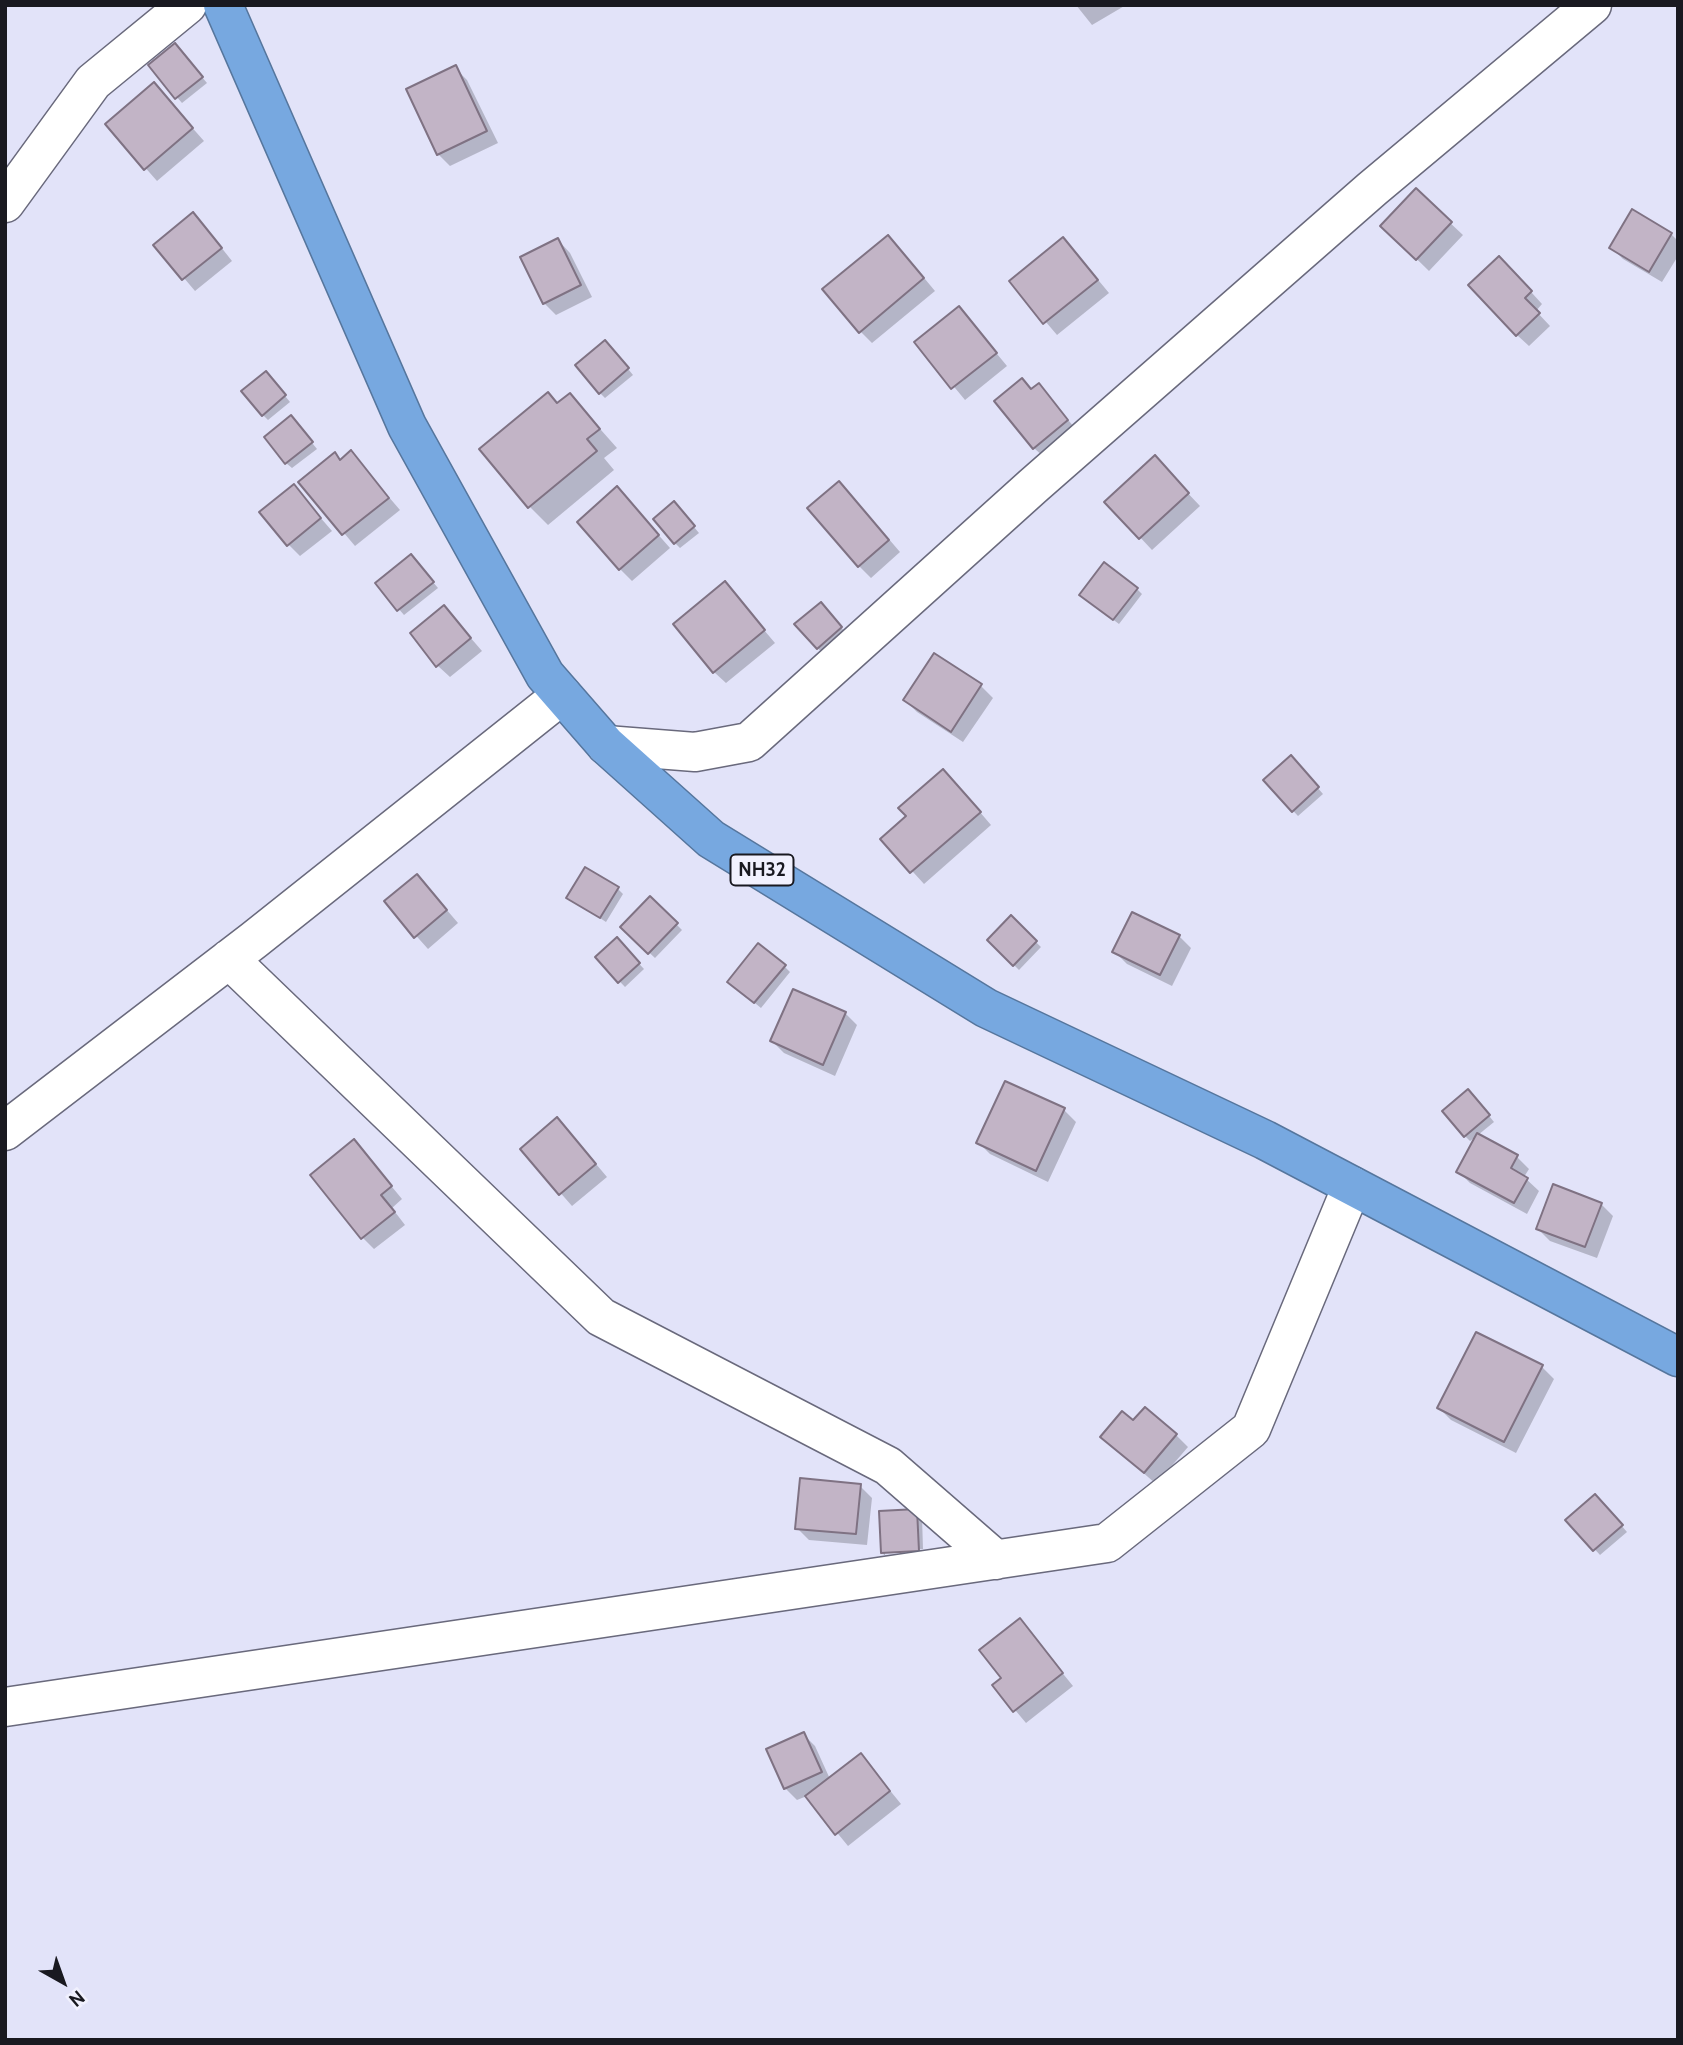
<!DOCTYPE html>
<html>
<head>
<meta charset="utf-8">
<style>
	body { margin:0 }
	#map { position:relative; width:1683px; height:2045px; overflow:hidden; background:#e2e3f9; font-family:Cabin,sans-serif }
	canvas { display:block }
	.frame { position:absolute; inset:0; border:7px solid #191920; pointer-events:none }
	.north { position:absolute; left:28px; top:1947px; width:70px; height:70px; -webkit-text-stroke:5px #f1f1fe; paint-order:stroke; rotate:140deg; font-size:19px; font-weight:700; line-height:28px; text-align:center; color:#191920 }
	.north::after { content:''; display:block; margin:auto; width:24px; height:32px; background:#191920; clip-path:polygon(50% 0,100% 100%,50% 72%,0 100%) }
</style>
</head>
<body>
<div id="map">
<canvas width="1683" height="2045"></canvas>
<div class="frame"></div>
<div class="north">N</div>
</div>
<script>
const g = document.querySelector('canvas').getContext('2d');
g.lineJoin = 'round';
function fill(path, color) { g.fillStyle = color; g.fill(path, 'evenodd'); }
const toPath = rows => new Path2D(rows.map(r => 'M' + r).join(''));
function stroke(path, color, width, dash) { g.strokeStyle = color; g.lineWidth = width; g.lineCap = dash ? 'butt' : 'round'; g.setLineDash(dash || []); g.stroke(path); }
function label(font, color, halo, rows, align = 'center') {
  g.font = font + ' Cabin,sans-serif'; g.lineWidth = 5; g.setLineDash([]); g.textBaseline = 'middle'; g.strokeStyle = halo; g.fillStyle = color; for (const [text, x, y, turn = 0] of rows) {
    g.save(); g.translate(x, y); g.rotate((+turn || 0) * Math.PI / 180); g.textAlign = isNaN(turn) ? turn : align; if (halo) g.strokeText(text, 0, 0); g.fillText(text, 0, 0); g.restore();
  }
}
const shadow = toPath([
	[1076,5,1126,5,1092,25],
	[180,51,207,83,182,103,150,66],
	[455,68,467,80,498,143,450,166,438,154],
	[165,97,204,141,157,181,107,124],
	[1416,191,1463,235,1429,271,1383,226],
	[1632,212,1671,234,1678,241,1678,256,1662,282,1623,259,1611,247],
	[205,227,232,261,195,291,156,245],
	[558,240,570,253,592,297,556,315,544,303],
	[900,249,935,291,872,343,860,331],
	[1075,252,1109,293,1057,335,1011,281],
	[1511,270,1542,304,1536,311,1550,326,1529,346,1517,335],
	[959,308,1007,366,965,400,917,342],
	[611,348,633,375,605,398,600,393],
	[271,379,290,402,268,420,263,415],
	[1039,385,1079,433,1046,459,1034,448],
	[570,395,617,448,604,458,614,470,548,525,530,507,482,449,558,405],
	[296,423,317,449,292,468,286,463],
	[351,453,400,510,355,546,301,482,335,455,341,461],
	[1166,470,1200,506,1152,550,1107,502],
	[294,487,332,531,300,556,288,544],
	[617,488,670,548,632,581,620,569],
	[851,495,900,552,871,578,859,566],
	[679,509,699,533,680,548,675,543],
	[416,562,438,588,404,615,377,584],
	[725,584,775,643,726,683,714,672],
	[1137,589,1142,594,1119,624,1087,600],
	[444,607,482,651,450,677,438,666],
	[826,610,846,633,823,654,797,624],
	[981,686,993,698,963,742,917,712,905,700],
	[1296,763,1323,794,1298,816,1265,781],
	[955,783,991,825,924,884,883,839,909,816],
	[428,888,458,923,428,949,386,902],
	[617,888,623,894,606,922,568,897],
	[650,898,682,930,655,958,622,927],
	[1011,918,1041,947,1019,970,989,940],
	[1179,936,1191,948,1172,986,1127,964,1115,952],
	[617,940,644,969,625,987,597,958],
	[784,966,790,972,761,1008,735,987],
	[845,1013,857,1025,835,1076,784,1053,772,1041],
	[1474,1097,1494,1122,1478,1135,1517,1157,1529,1169,1524,1177,1539,1191,1527,1214,1470,1183,1458,1171,1477,1136,1470,1141,1465,1136],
	[1064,1110,1076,1122,1048,1182,990,1154,978,1142],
	[569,1132,607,1177,572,1206,522,1149],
	[354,1141,402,1199,392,1208,405,1225,374,1249,362,1237],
	[1601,1204,1613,1216,1597,1258,1550,1241,1538,1229],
	[1542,1367,1554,1379,1516,1453,1451,1420,1439,1408],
	[1133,1423,1176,1435,1188,1447,1156,1484,1115,1448],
	[860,1486,872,1498,867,1545,809,1540,797,1528],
	[1601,1502,1627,1532,1600,1555,1568,1520],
	[881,1513,922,1517,923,1549,885,1551,885,1555,924,1553,888,1558,882,1553],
	[1020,1621,1073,1686,1026,1723,995,1686,1004,1678],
	[803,1734,815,1746,830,1779,861,1755,901,1804,848,1846,807,1796,797,1800,785,1788]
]);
const building = toPath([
	[175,43,203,77,175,99,148,65,175,43],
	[456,65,487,131,437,155,406,89,456,65],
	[154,82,193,128,144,170,105,124,154,82],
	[1416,188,1452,222,1416,260,1380,226,1416,188],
	[1632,209,1672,233,1649,272,1609,248,1632,209],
	[193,212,222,248,182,280,153,245,193,212],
	[888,235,924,278,859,333,822,289,888,235],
	[1063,237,1098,280,1043,324,1009,281,1063,237],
	[558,238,581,285,543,304,520,257,558,238],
	[1499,256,1532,291,1525,298,1540,313,1516,336,1468,285,1499,256],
	[959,306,997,353,951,389,914,342,959,306],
	[605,340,629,368,599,394,575,365,605,340],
	[266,371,286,395,262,416,241,391,266,371],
	[1022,378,1031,389,1039,383,1068,420,1033,449,994,401,1022,378],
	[548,392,557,403,570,393,600,429,587,439,597,451,528,508,479,449,548,392],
	[291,415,313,442,285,464,264,437,291,415],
	[351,450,389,498,342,535,298,482,335,452,340,460,351,450],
	[1155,455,1189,493,1139,539,1104,502,1155,455],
	[839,481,889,540,858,567,807,508,839,481],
	[294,484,321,518,287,546,259,512,294,484],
	[617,486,659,535,619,570,577,522,617,486],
	[674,501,695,526,674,544,653,519,674,501],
	[411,554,434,582,397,611,375,583,411,554],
	[1104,562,1138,588,1113,620,1079,595,1104,562],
	[725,581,765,630,713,673,673,624,725,581],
	[821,602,842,627,817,649,794,624,821,602],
	[444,605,471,638,436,667,410,633,444,605],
	[934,653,982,684,951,732,903,700,934,653],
	[1291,755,1319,787,1292,812,1263,780,1291,755],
	[943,769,981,812,910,873,880,839,906,816,898,808,943,769],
	[585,867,619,887,600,918,566,898,585,867],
	[417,874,447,910,414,938,384,901,417,874],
	[650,896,678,923,648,954,620,927,650,896],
	[1132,912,1180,935,1160,975,1112,952,1132,912],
	[1011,915,1037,941,1013,966,987,940,1011,915],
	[617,937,640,963,618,983,595,957,617,937],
	[758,943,786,965,754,1003,727,982,758,943],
	[793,989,846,1012,823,1065,770,1041,793,989],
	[1005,1081,1065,1108,1036,1171,976,1143,1005,1081],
	[1468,1089,1490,1115,1464,1137,1442,1111,1468,1089],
	[557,1117,596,1164,559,1195,520,1149,557,1117],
	[1477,1133,1518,1155,1511,1168,1528,1178,1514,1203,1456,1172,1477,1133],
	[354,1139,392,1186,381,1195,395,1212,361,1239,310,1175,354,1139],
	[1553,1184,1602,1203,1585,1247,1536,1229,1553,1184],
	[1476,1332,1543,1365,1504,1442,1437,1408,1476,1332],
	[1145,1407,1177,1434,1144,1473,1100,1437,1122,1411,1133,1420,1145,1407],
	[800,1478,861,1484,856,1534,795,1529,800,1478],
	[1595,1494,1623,1525,1593,1551,1565,1520,1595,1494],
	[917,1509,919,1551,881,1553,879,1511,917,1509],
	[1020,1618,1063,1673,1013,1712,992,1685,1001,1678,979,1650,1020,1618],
	[804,1732,822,1772,784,1789,766,1749,804,1732],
	[861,1753,890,1791,835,1835,805,1796,861,1753]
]);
const minor = toPath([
	[5,203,93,82,187,5],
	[606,745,695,752,749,742,1033,486,1372,189,1592,5],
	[229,959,601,1317,888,1466,996,1560],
	[5,1131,254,940,562,695],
	[5,1707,1107,1543,1251,1429,1352,1186]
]);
const highway = toPath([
	[223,5,407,426,545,675,606,745,711,839,986,1008,1265,1140,1678,1357]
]);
const shields = [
	[762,870,63]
];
const shieldNames = [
	["NH32",762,870]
];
fill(shadow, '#0003');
fill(building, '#c2b4c6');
stroke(building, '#7f7283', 2);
stroke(minor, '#69697c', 41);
stroke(highway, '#56769d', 41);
stroke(minor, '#fff', 38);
stroke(highway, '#77a8e0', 38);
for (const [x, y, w] of shields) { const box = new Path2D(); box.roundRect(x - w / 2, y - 15.5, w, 31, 5); g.fillStyle = '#f1f1fe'; g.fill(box); stroke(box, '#191920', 2); }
label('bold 19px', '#191920', null, shieldNames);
</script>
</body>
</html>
